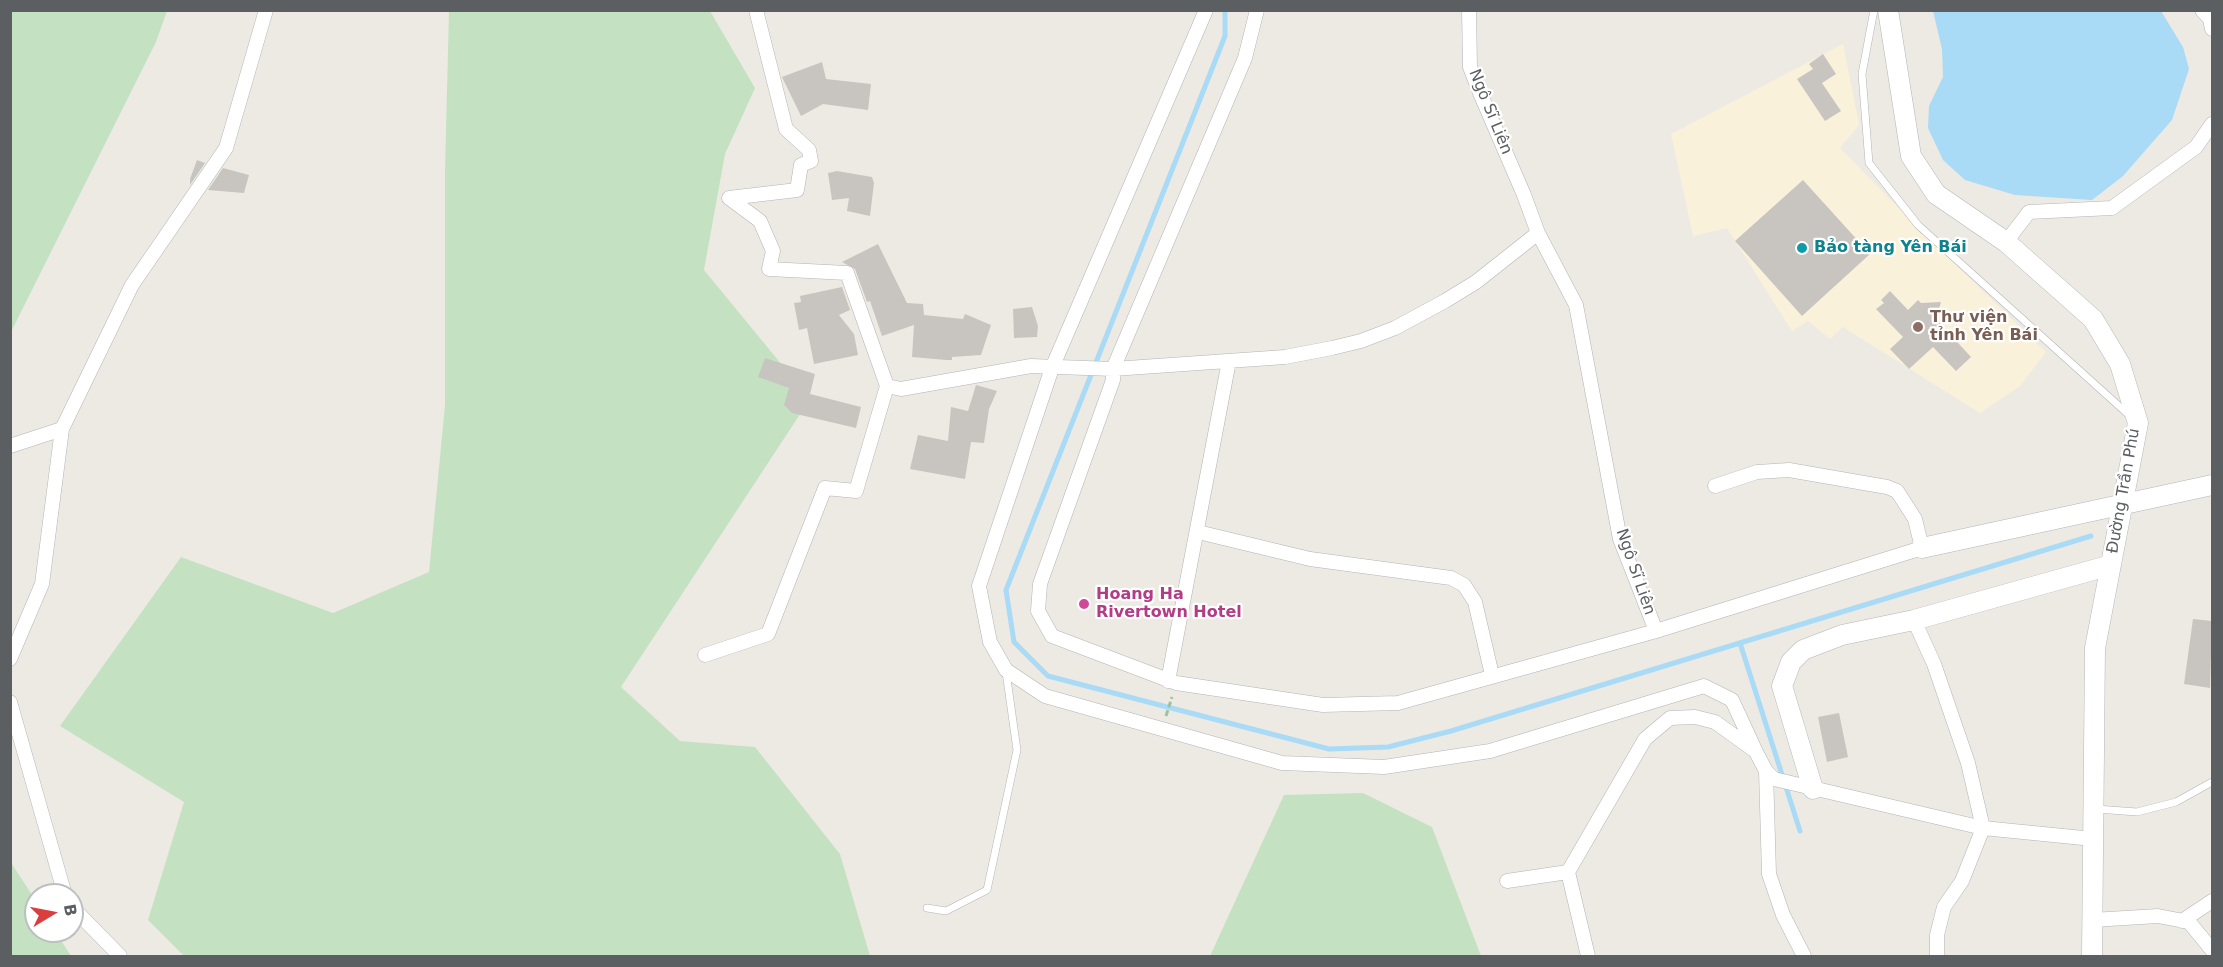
<!DOCTYPE html>
<html>
<head>
<meta charset="utf-8">
<style>
	body { margin:0 }
	#map { position:relative; width:2223px; height:967px; overflow:hidden; background:#edeae3; font-family:"DejaVu Sans",sans-serif }
	canvas { display:block }
	.frame { position:absolute; inset:0; border:12px solid #5b5f62; pointer-events:none }
	.north { position:absolute; left:24px; top:883px; width:60px; height:60px; box-sizing:border-box; background:#fff; border:2px solid #bdbfc0; border-radius:50%; rotate:80deg; font-size:16px; font-weight:700; line-height:24px; text-align:center; color:#5b5f62 }
	.north::after { content:''; display:block; margin:auto; width:21px; height:27px; background:#d83f3e; clip-path:polygon(50% 0,100% 100%,50% 72%,0 100%) }
</style>
</head>
<body>
<div id="map">
<canvas width="2223" height="967"></canvas>
<div class="frame"></div>
<div class="north">B</div>
</div>
<script>
const g = document.querySelector('canvas').getContext('2d');
g.lineJoin = 'round';
function fill(path, color) { g.fillStyle = color; g.fill(path, 'evenodd'); }
const toPath = rows => new Path2D(rows.map(r => 'M' + r).join(''));
function stroke(path, color, width, dash) { g.strokeStyle = color; g.lineWidth = width; g.lineCap = dash ? 'butt' : 'round'; g.setLineDash(dash || []); g.stroke(path); }
function label(font, color, halo, rows, align = 'center') {
  g.font = font + ' "DejaVu Sans",sans-serif'; g.lineWidth = 4.5; g.setLineDash([]); g.textBaseline = 'middle'; g.strokeStyle = halo; g.fillStyle = color; for (const [text, x, y, turn = 0] of rows) {
    g.save(); g.translate(x, y); g.rotate((+turn || 0) * Math.PI / 180); g.textAlign = isNaN(turn) ? turn : align; if (halo) g.strokeText(text, 0, 0); g.fillText(text, 0, 0); g.restore();
  }
}
const commercial = toPath([
	[1843,44,1859,125,1840,148,1928,238,2046,352,2020,386,1980,413,1843,327,1830,339,1808,321,1792,331,1727,228,1693,236,1671,134]
]);
const green = toPath([
	[11,10,167,11,156,42,11,332],
	[449,11,710,11,755,88,725,154,704,270,810,399,621,687,680,741,755,747,840,854,870,956,184,956,148,920,184,802,60,726,181,557,333,613,429,572,445,405,445,170],
	[1363,793,1432,827,1481,956,1210,956,1284,795],
	[10,861,36,901,36,931,55,931,71,956,11,956]
]);
const water = toPath([
	[1933,11,2161,11,2183,47,2189,69,2172,120,2123,176,2092,200,2015,195,1965,180,1943,160,1928,128,1929,106,1943,77,1942,49]
]);
const stream = toPath([
	[1225,10,1225,36,1006,590,1014,642,1048,676,1329,749,1388,747,1451,731,2091,536],
	[1740,643,1800,831]
]);
const building = toPath([
	[1823,54,1836,74,1822,83,1841,111,1825,121,1797,79,1813,69,1809,64],
	[822,62,826,79,871,84,868,110,823,104,801,116,782,77],
	[197,160,205,163,190,185,190,179],
	[223,168,249,175,244,193,208,190],
	[837,171,872,177,874,183,870,216,847,211,849,198,832,200,828,173],
	[1803,180,1870,254,1802,316,1735,241],
	[878,244,907,303,923,304,924,315,963,319,965,314,991,325,981,355,952,357,952,360,946,360,912,357,914,325,882,336,870,301,867,302,855,269,842,262],
	[842,287,850,310,839,315,854,334,858,355,814,364,807,328,799,330,794,303,801,302,800,296],
	[1890,291,1908,310,1918,300,1921,303,1941,302,1936,319,1971,357,1956,371,1933,347,1909,369,1890,349,1903,337,1876,309,1884,303,1881,300],
	[1032,307,1038,326,1037,337,1014,338,1013,309],
	[765,358,815,374,810,394,861,407,856,428,792,413,784,405,789,388,758,377],
	[976,385,997,391,989,409,984,443,971,442,965,479,910,469,918,435,948,441,951,407,968,411],
	[2193,619,2212,621,2210,688,2184,684],
	[1839,713,1848,757,1827,762,1818,717]
]);
const path = toPath([
	[1166,716,1172,697]
]);
const lane = toPath([
	[1874,10,1862,74,1869,163,1918,225,2129,415],
	[2096,809,2137,812,2176,802,2212,782],
	[927,908,946,911,987,890,1017,750,1006,672]
]);
const street = toPath([
	[756,10,786,129,809,150,811,161,801,165,797,190,729,198,760,221,773,251,769,269,847,273,887,386,901,389,1031,366,1113,369,1285,357,1332,348,1361,341,1395,328,1445,301,1476,282,1538,233],
	[1206,10,1052,368,979,586,990,642,1006,670,1045,696,1282,763,1384,767,1490,751,1704,686,1732,700,1756,752,1766,771,1774,779,1983,828,2093,839],
	[1257,10,1245,58,1113,369,1113,380,1040,584,1038,611,1052,636,1176,683,1323,705,1398,703,1656,631],
	[1469,10,1470,67,1480,93,1524,195,1538,233,1576,305,1620,539,1656,631,1922,548,1915,519,1897,491,1887,487,1789,470,1757,472,1715,486],
	[2202,10,2210,19,2212,29],
	[2006,242,2029,212,2112,208,2196,147,2212,124],
	[10,446,62,429],
	[1198,532,1310,559,1451,578,1464,585,1475,602,1492,675],
	[1914,620,1934,664,1968,763,1983,828,1962,881,1944,907,1937,935,1937,956],
	[705,655,768,634,825,488,856,491,887,386],
	[10,659,42,584,62,429,132,285,226,148,266,10],
	[1168,681,1229,361],
	[10,702,65,895],
	[1766,771,1769,874,1783,915,1804,956],
	[1507,881,1568,872],
	[72,907,120,956],
	[2092,920,2158,916,2189,922,2212,950],
	[2182,921,2212,901],
	[1588,956,1568,872,1645,739,1670,718,1695,717,1715,722,1754,750]
]);
const secondary = toPath([
	[1888,10,1911,156,1936,194,2006,242,2093,319,2120,364,2138,423,2095,648,2092,956],
	[1922,548,2212,485],
	[1813,789,1782,686,1791,662,1803,650,1842,635,1914,620,2111,565]
]);
const markers = [
	[1802,248,6,"#0f9aa8"],
	[1918,327,6,"#8d6e63"],
	[1084,604,6,"#d1479c"]
];
const streetNames = [
	["Ngô Sĩ Liên",1490,112,68],
	["Đường Trần Phú",2124,491,-80],
	["Ngô Sĩ Liên",1635,572,71]
];
const cultureNames = [
	["Bảo tàng Yên Bái",1814,248]
];
const educationNames = [
	["Thư viện",1930,318],
	["tỉnh Yên Bái",1930,336]
];
const hotelNames = [
	["Hoang Ha",1096,595],
	["Rivertown Hotel",1096,613]
];
fill(commercial, '#faf1db');
fill(green, '#c4e2c2');
fill(water, '#a9daf6');
stroke(stream, '#a9daf6', 5);
fill(building, '#c8c5c0');
stroke(lane, '#b1b4b7', 8);
stroke(street, '#b1b4b7', 15);
stroke(secondary, '#b2b6b9', 21);
stroke(path, '#9cc2a4', 3, [6, 3]);
stroke(lane, '#fff', 7);
stroke(street, '#fff', 14);
stroke(secondary, '#fff', 20);
for (const [x, y, r, color] of markers) { const dot = new Path2D(); dot.arc(x, y, r, 0, 2 * Math.PI); g.fillStyle = color; g.fill(dot); stroke(dot, '#fff', 2); }
label('16px', '#5b5f62', '#fff', streetNames);
label('bold 16px', '#0d838f', '#fff', cultureNames, 'left');
label('bold 16px', '#785e54', '#fff', educationNames, 'left');
label('bold 16px', '#b23c85', '#fff', hotelNames, 'left');
</script>
</body>
</html>
